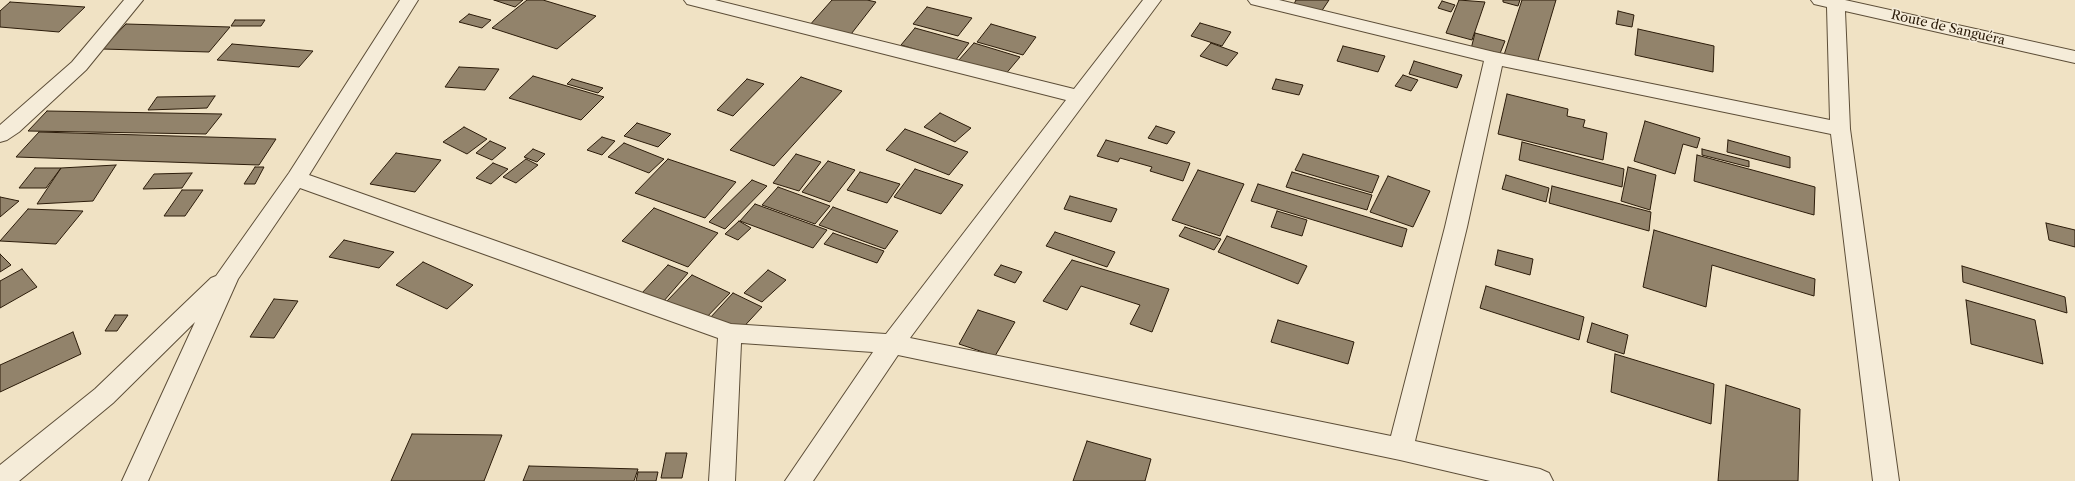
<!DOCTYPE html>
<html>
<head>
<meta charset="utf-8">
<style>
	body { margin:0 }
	canvas { display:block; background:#f0e2c4 }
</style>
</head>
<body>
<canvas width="2075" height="481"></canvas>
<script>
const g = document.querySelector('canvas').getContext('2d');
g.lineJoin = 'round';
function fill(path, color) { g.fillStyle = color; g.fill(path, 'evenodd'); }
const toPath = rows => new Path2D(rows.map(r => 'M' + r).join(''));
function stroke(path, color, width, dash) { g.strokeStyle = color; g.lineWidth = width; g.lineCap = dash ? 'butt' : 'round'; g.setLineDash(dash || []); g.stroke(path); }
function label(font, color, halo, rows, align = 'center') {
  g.font = font + ' "Libre Caslon Text",serif'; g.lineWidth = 3; g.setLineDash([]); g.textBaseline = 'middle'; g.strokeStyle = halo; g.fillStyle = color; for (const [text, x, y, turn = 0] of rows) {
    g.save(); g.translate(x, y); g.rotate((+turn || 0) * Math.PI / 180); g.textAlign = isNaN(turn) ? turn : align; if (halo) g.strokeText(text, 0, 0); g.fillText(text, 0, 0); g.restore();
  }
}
const building = toPath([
	[494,0,523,0,515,7,494,0],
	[527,0,543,0,596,16,557,49,492,28,527,0],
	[832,0,867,0,876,2,848,38,808,27,832,0],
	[1296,0,1329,0,1321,12,1294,4,1296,0],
	[1459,0,1485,2,1472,40,1446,33,1459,0],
	[1503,0,1520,0,1518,6,1503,2,1503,0],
	[1522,0,1556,0,1536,67,1503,58,1522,0],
	[1442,1,1455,5,1451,12,1438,8,1442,1],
	[10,2,85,7,59,32,0,27,0,11,10,2],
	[927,7,972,18,958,36,913,24,927,7],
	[1618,11,1634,15,1632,27,1616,24,1618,11],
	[469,14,491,20,482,28,459,22,469,14],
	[235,20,265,20,261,26,231,26,235,20],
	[1200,23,1231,32,1222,46,1191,36,1200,23],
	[126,24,230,27,209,52,102,49,126,24],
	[991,24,1036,37,1023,55,977,42,991,24],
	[915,28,969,43,955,61,901,45,915,28],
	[1638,29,1714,46,1713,72,1635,55,1638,29],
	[1475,33,1505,41,1499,56,1471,49,1475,33],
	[974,43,1020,57,1004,76,958,61,974,43],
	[1211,43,1238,53,1227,66,1200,56,1211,43],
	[232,44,313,51,299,67,217,60,232,44],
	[1343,46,1385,56,1378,72,1337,61,1343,46],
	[1414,61,1462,75,1457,88,1409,74,1414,61],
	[459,67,499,69,485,90,445,87,459,67],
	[1403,75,1418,80,1411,91,1395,86,1403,75],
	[533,76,604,97,581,120,509,98,533,76],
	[801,77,842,91,774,166,730,150,801,77],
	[572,79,603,88,598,93,567,84,572,79],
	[747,79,764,84,733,116,717,110,747,79],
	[1276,79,1303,85,1299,95,1272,89,1276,79],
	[1507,94,1568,109,1567,116,1585,120,1583,127,1607,133,1603,160,1498,134,1507,94],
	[215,96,207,108,148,110,157,97,215,96],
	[47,111,222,114,206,134,28,131,47,111],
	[940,113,971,128,955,142,924,127,940,113],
	[1645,121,1700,138,1697,148,1683,144,1675,174,1634,161,1645,121],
	[637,123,671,134,658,147,624,136,637,123],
	[1156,126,1175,132,1167,144,1148,138,1156,126],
	[464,127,487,139,467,154,443,142,464,127],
	[905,129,968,152,949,175,886,150,905,129],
	[39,132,276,139,259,165,16,157,39,132],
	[602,137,615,141,602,155,587,150,602,137],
	[1106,140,1190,163,1183,181,1150,171,1152,167,1120,158,1118,162,1097,156,1106,140],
	[1728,140,1790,157,1790,168,1727,152,1728,140],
	[490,141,506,148,492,160,476,153,490,141],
	[1522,142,1624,169,1622,187,1519,160,1522,142],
	[624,143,664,159,649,173,608,157,624,143],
	[533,149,545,154,537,162,524,157,533,149],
	[1702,149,1749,161,1749,167,1702,155,1702,149],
	[396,153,441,160,415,192,370,184,396,153],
	[796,154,821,162,799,191,773,183,796,154],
	[1303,154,1379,176,1372,193,1295,170,1303,154],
	[1697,155,1815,187,1814,215,1694,181,1697,155],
	[526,159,538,165,516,183,503,177,526,159],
	[668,159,736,182,705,218,635,193,668,159],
	[828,161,855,170,830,202,802,192,828,161],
	[493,163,508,169,491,184,476,178,493,163],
	[116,165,93,201,37,204,61,168,116,165],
	[255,167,264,167,255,184,244,184,255,167],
	[1628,167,1656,175,1650,210,1621,201,1628,167],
	[35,168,61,168,46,188,19,188,35,168],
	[915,169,963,185,941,214,894,197,915,169],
	[1198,170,1244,184,1220,236,1172,220,1198,170],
	[860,172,900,184,887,203,847,190,860,172],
	[1292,172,1372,195,1367,210,1286,187,1292,172],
	[192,173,182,188,143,189,154,174,192,173],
	[1506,175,1549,188,1546,202,1502,189,1506,175],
	[1388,176,1430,191,1413,227,1370,212,1388,176],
	[752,180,767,186,725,229,709,222,752,180],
	[1258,184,1407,229,1402,247,1251,201,1258,184],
	[1552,186,1651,212,1649,231,1549,203,1552,186],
	[778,187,830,206,815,224,762,205,778,187],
	[182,190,203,190,185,216,164,216,182,190],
	[1070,196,1117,209,1111,222,1064,209,1070,196],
	[0,197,19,201,0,217,0,197],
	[755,204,827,230,813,248,740,221,755,204],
	[833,207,898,231,885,249,819,225,833,207],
	[654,208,718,233,688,267,622,241,654,208],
	[28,209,83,211,56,244,0,241,28,209],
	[1277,211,1307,220,1302,236,1271,227,1277,211],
	[739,221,751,228,738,240,725,234,739,221],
	[2046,223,2075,230,2075,247,2049,240,2046,223],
	[1185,227,1221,239,1214,250,1179,236,1185,227],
	[1654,230,1815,279,1814,296,1712,265,1706,307,1643,287,1654,230],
	[1055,232,1115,252,1107,267,1046,246,1055,232],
	[833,233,884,251,877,263,824,244,833,233],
	[1227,236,1307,266,1298,284,1218,252,1227,236],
	[344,240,394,252,379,268,329,257,344,240],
	[1498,250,1533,259,1530,275,1495,265,1498,250],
	[0,254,11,265,0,272,0,254],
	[1072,260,1169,289,1152,332,1130,324,1140,305,1081,286,1067,310,1043,301,1072,260],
	[423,262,473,285,447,309,396,285,423,262],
	[668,265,688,273,663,302,641,294,668,265],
	[1001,265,1022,272,1015,283,994,275,1001,265],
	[1962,266,2065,297,2067,313,1963,282,1962,266],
	[22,269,37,287,0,308,0,281,22,269],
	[768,270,786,280,762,302,744,293,768,270],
	[692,275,730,293,703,321,665,303,692,275],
	[1486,286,1584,317,1579,340,1480,308,1486,286],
	[733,293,762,307,738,333,709,319,733,293],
	[274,299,298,301,274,338,250,337,274,299],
	[1966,300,2035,320,2043,364,1971,344,1966,300],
	[978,310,1015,322,995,356,959,344,978,310],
	[115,315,128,315,117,331,105,331,115,315],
	[1278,320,1354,342,1348,364,1271,342,1278,320],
	[1592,323,1628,335,1624,354,1587,342,1592,323],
	[73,332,81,354,0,392,0,365,73,332],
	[1615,354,1714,384,1711,424,1611,392,1615,354],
	[1726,385,1800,409,1798,481,1718,481,1726,385],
	[412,434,502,435,484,481,391,481,412,434],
	[1087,441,1151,459,1145,481,1073,481,1087,441],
	[666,453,687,453,682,478,661,478,666,453],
	[529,466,638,469,634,481,523,481,529,466],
	[638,472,658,472,656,481,636,481,638,472]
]);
const minor = toPath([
	[124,0,143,0,86,70,19,132,7,140,0,142,0,125,72,62,124,0],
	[400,0,418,0,309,175,731,324,886,334,1066,100,687,4,684,0,715,0,1074,89,1143,0,1161,0,910,338,1391,436,1445,227,1484,61,1251,4,1248,0,1279,0,1494,52,1830,120,1827,7,1814,4,1811,0,1845,0,2075,51,2075,63,1845,11,1850,129,1899,481,1873,481,1831,134,1502,66,1467,227,1415,441,1540,469,1549,473,1553,481,1490,481,1400,460,898,355,813,481,785,481,873,352,741,343,735,481,709,481,718,338,300,188,238,279,148,481,122,481,195,322,113,403,19,481,0,481,0,465,95,389,211,278,216,276,289,173,400,0]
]);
const streetNames = [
	["Route de Sanguéra",1948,28,13]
];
fill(building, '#92836b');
stroke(building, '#2c1c0a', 1);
stroke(minor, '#5d4e38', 2);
fill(minor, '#f5ecd9');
label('13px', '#2c1c0a', '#f5ecd9', streetNames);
</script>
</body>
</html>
